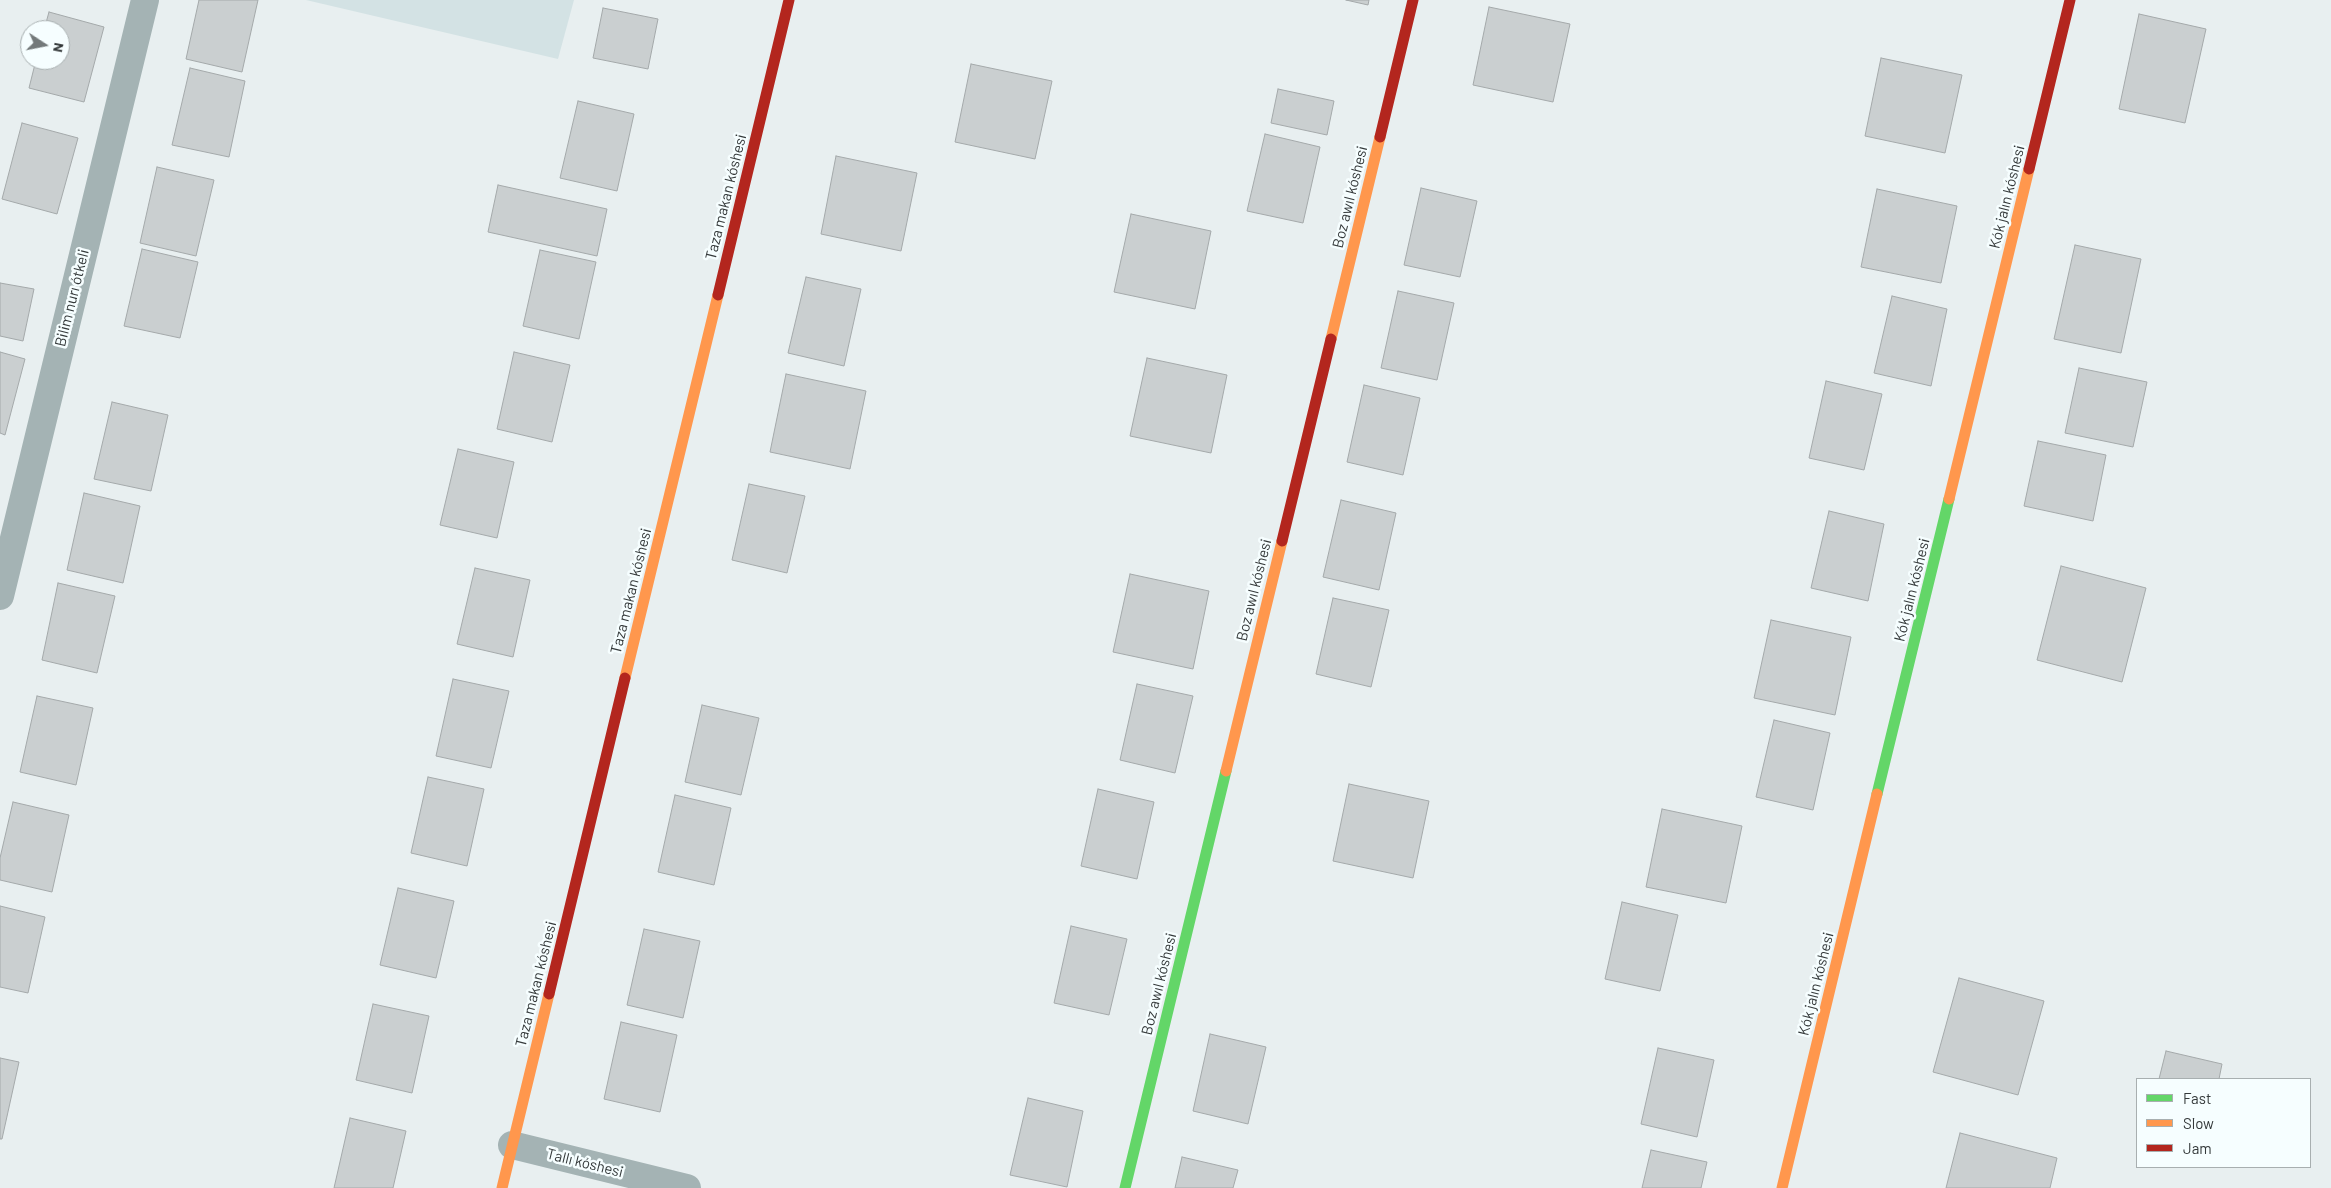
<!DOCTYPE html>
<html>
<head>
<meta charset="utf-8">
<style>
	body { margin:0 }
	#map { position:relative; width:2331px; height:1188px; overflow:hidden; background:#e8eff0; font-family:Barlow,sans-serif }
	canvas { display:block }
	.legend { position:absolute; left:2136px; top:1078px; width:175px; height:90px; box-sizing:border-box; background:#f6feff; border:1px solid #a8afb0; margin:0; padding:6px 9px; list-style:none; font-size:15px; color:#34393a }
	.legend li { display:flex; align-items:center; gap:10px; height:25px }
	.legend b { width:25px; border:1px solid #a8afb0 }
	.north { position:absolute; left:20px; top:20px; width:50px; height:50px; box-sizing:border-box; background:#f6feff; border:1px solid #a8afb0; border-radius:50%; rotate:101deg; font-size:14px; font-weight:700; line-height:20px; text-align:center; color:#34393a }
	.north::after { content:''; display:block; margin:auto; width:18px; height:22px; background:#73797a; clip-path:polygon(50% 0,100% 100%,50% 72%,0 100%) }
</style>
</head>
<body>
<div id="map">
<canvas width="2331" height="1188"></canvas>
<ul class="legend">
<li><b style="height:6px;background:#63d668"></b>Fast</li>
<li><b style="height:6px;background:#ff974d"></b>Slow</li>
<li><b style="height:6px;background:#b3261e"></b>Jam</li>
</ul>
<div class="north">N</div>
</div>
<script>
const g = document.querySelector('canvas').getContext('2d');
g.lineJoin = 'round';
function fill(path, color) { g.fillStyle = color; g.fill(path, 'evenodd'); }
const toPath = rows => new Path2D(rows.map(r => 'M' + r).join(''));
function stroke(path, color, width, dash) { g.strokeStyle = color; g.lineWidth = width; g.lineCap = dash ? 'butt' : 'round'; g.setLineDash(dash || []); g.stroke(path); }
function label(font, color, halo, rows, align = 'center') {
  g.font = font + ' Barlow,sans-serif'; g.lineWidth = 5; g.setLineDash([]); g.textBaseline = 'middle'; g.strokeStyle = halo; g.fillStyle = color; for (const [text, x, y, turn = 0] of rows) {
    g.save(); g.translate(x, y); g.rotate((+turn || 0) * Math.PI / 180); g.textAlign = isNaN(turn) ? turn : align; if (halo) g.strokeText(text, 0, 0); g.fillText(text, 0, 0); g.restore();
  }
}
const built = toPath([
	[306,0,574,0,558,59]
]);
const building = toPath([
	[199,0,258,0,242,72,186,59,199,0],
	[1346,0,1369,0,1368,5,1346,0],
	[1489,7,1570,24,1553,102,1473,85,1489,7],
	[603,8,658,19,648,69,593,58,603,8],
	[49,12,104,27,84,102,29,88,36,60,60,60,60,30,44,30,49,12],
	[2139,14,2206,29,2185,123,2119,109,2139,14],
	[1881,58,1962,75,1945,153,1865,136,1881,58],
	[971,64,1052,81,1035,159,955,142,971,64],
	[190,68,245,81,229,157,172,145,190,68],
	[1278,89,1334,101,1327,135,1271,123,1278,89],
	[578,101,634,114,617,191,560,178,578,101],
	[22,123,78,138,57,214,2,199,22,123],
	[1265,134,1320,147,1303,223,1247,211,1265,134],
	[836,156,917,173,901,251,821,234,836,156],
	[157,167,214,180,196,256,140,243,157,167],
	[498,185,607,209,597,256,488,232,498,185],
	[1421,188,1477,201,1460,277,1404,265,1421,188],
	[1877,189,1957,206,1941,283,1861,267,1877,189],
	[1131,214,1211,231,1195,309,1114,292,1131,214],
	[2075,245,2141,259,2121,353,2054,339,2075,245],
	[142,249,198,262,180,338,124,326,142,249],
	[540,250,596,262,579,339,523,326,540,250],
	[806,277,861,289,844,366,788,353,806,277],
	[0,283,34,289,23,341,0,336,0,283],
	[1398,291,1454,303,1437,380,1381,368,1398,291],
	[1892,296,1947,309,1931,386,1874,373,1892,296],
	[0,352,25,359,5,435,0,433,0,352],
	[514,352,570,365,552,442,497,429,514,352],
	[1147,358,1227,375,1211,453,1130,436,1147,358],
	[2079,368,2147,382,2133,447,2065,433,2079,368],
	[786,374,866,391,850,469,770,452,786,374],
	[1826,381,1882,394,1864,470,1809,458,1826,381],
	[1364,385,1420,398,1403,475,1347,462,1364,385],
	[112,402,168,415,151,491,94,479,112,402],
	[2038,441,2106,455,2093,521,2024,506,2038,441],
	[458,449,514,462,497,538,440,525,458,449],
	[749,484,805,496,787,573,732,560,749,484],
	[84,493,140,506,123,583,67,570,84,493],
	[1341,500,1396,513,1379,590,1323,577,1341,500],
	[1829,511,1884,524,1868,601,1811,588,1829,511],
	[2061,566,2146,588,2122,682,2037,660,2061,566],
	[475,568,530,580,513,657,457,644,475,568],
	[1130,574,1209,591,1193,669,1113,652,1130,574],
	[58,583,115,596,97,673,42,660,58,583],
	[1333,598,1389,610,1371,687,1316,674,1333,598],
	[1771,620,1851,637,1835,715,1754,698,1771,620],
	[453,679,509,691,491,768,436,756,453,679],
	[1137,684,1193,696,1175,773,1120,760,1137,684],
	[37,696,93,708,76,785,20,772,37,696],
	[702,705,759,718,741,795,685,782,702,705],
	[1774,720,1830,733,1813,810,1756,797,1774,720],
	[428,777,484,789,467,866,411,853,428,777],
	[1349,784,1429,801,1413,878,1333,861,1349,784],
	[1098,789,1154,802,1137,879,1081,866,1098,789],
	[675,795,731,808,714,885,658,872,675,795],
	[13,802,69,815,52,892,0,880,0,858,13,802],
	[1662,809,1742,826,1726,903,1646,887,1662,809],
	[398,888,454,901,436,978,380,965,398,888],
	[1622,902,1678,915,1660,991,1605,979,1622,902],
	[0,906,45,917,28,993,0,987,0,906],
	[1071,926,1127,939,1109,1015,1054,1003,1071,926],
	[644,929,700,941,683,1018,627,1005,644,929],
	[1959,978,2044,1001,2018,1095,1933,1072,1959,978],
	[373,1004,429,1016,412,1093,356,1080,373,1004],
	[621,1022,677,1035,660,1112,604,1099,621,1022],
	[1210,1034,1266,1047,1248,1124,1193,1111,1210,1034],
	[1658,1048,1714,1060,1697,1137,1641,1124,1658,1048],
	[2166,1051,2222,1064,2219,1079,2159,1079,2166,1051],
	[0,1058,19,1062,2,1139,0,1139,0,1058],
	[1028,1098,1083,1111,1067,1187,1010,1175,1028,1098],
	[350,1118,406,1131,393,1188,334,1188,350,1118],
	[1960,1133,2057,1158,2050,1188,1946,1188,1960,1133],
	[1651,1150,1707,1162,1701,1188,1642,1188,1651,1150],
	[1182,1157,1238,1170,1233,1188,1175,1188,1182,1157]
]);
const street = toPath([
	[0,596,145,0],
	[512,1145,687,1188]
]);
const fast = toPath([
	[1877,794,1949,499],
	[1125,1188,1226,771]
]);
const slow = toPath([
	[1331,339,1380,137],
	[1949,499,2029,169],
	[625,678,718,295],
	[1226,771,1282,541],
	[502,1188,549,994],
	[1782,1188,1877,794]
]);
const jam = toPath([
	[1380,137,1413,0],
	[2029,169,2070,0],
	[718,295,789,0],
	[1282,541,1331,339],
	[549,994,625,678]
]);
const streetNames = [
	["Taza makan kóshesi",726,197,-76],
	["Boz awıl kóshesi",1350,197,-76],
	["Kók jalın kóshesi",2007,197,-76],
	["Bilim nurı ótkeli",72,298,-76],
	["Boz awıl kóshesi",1254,590,-76],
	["Kók jalın kóshesi",1912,590,-76],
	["Taza makan kóshesi",631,591,-76],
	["Taza makan kóshesi",536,984,-76],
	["Boz awıl kóshesi",1159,984,-76],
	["Kók jalın kóshesi",1816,984,-76],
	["Tallı kóshesi",585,1163,14]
];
fill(built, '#d3e2e4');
fill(building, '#cacfd0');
stroke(building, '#a4a9aa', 1);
stroke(street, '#a4b3b4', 28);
stroke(fast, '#63d668', 11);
stroke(slow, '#ff974d', 11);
stroke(jam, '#b3261e', 11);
label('15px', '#34393a', '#f6feff', streetNames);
</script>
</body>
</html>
